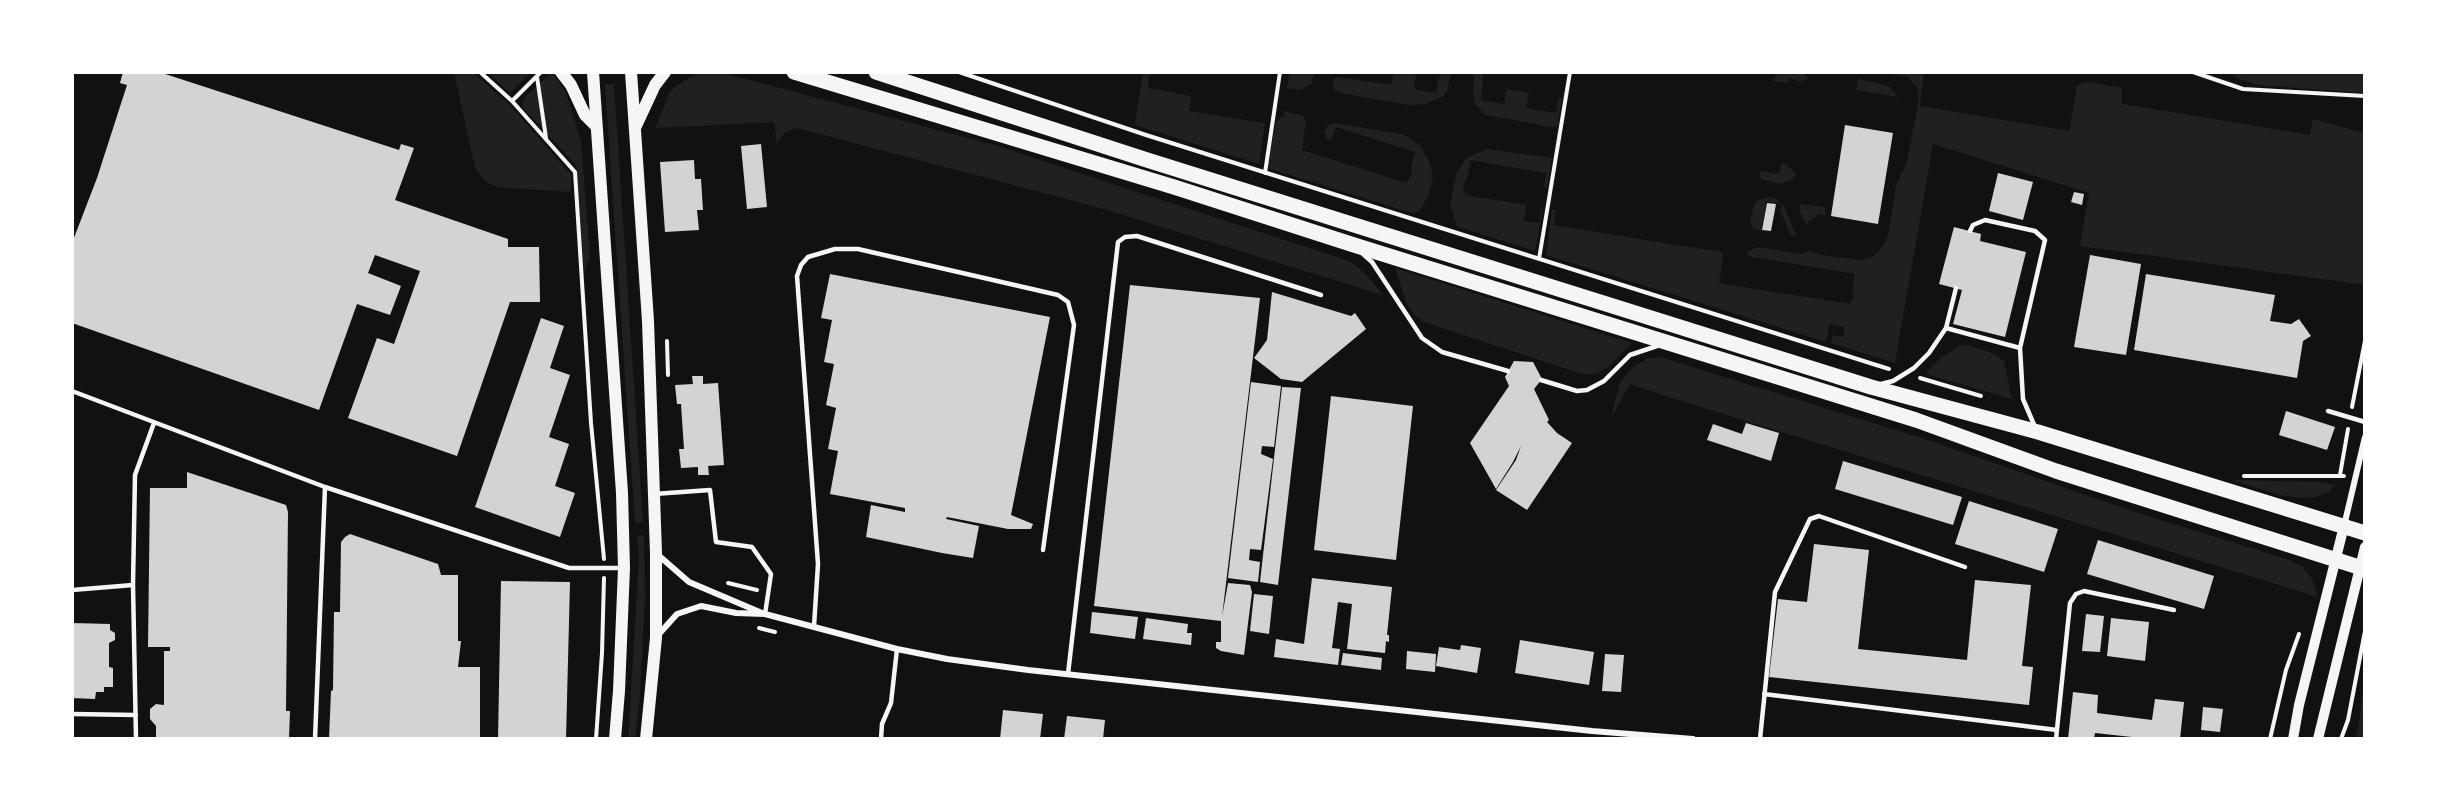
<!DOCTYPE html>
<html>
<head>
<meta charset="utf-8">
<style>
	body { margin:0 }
	#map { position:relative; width:2437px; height:811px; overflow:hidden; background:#111; font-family:Karla,sans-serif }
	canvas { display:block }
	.frame { position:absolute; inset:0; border:74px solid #fff; pointer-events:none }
</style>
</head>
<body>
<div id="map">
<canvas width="2437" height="811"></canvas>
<div class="frame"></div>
</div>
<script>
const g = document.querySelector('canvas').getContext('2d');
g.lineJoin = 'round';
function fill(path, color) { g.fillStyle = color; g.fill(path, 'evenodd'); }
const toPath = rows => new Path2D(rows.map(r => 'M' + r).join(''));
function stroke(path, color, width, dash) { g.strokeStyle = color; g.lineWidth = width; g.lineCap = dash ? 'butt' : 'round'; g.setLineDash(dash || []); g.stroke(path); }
const green = toPath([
	[454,72,472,72,510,105,571,175,571,192,497,187,485,181,475,168],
	[487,72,531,72,510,93],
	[552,72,566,93,581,141,590,257,584,273,576,165,522,107,524,98],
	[1143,72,1150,72,1148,88,1191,96,1189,111,1265,123,1259,164,1135,125],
	[1290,72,1299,72,1314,74,1311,84,1300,90,1287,88],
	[1394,72,1416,74,1414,89,1436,93,1439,78,1442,72,1451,72,1447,92,1442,97,1425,104,1409,105,1341,93,1335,91,1333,85,1333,81,1336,77,1391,85],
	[1474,72,1483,72,1481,100,1504,104,1507,89,1529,93,1526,108,1556,113,1559,98,1562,98,1557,128,1485,115,1475,103,1473,94],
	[1778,72,1801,72,1808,78,1801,82,1789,78,1788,83,1773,81],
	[1880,72,1924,73,1920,106,2069,131,2077,86,2085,82,2122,88,2122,104,2310,135,2313,119,2365,133,2365,285,2080,246,2089,193,1933,144,1895,363,1831,343,1833,335,1843,337,1845,328,1830,324,1826,342,1546,255,1552,209,1556,210,1554,225,1721,252,1723,256,1719,283,1850,304,1854,297,1852,290,1855,274,1750,257,1747,252,1758,247,1803,254,1808,250,1822,255,1860,260,1872,257,1883,247,1888,235,1896,185,1907,163,1919,97,1917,87,1908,77],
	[2231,72,2365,72,2365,93,2258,85,2236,78],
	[700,73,723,73,998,146,1174,204,1349,261,1364,272,1383,295,1097,207,797,128,784,133,777,144,774,122,655,128,671,90,685,80],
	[1858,79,1889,86,1898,97,1856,90],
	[614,84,623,220,643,522,635,523,605,85],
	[1284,111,1303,116,1306,120,1302,150,1406,183,1412,174,1411,166,1415,152,1336,127,1331,141,1326,138,1324,132,1328,125,1335,123,1402,134,1412,140,1420,145,1425,154,1430,164,1433,177,1428,196,1421,209,1415,214,1270,169,1268,166,1276,122,1284,116],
	[1487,149,1552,158,1547,188,1544,187,1546,173,1471,160,1468,175,1465,181,1463,188,1466,195,1526,205,1524,221,1539,223,1541,208,1543,208,1535,251,1458,227,1455,221,1450,203,1457,172,1466,158],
	[1782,162,1796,173,1793,179,1781,184,1761,179,1759,171,1779,174],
	[1769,197,1775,198,1784,206,1796,236,1790,234,1780,210,1782,204,1766,201,1761,231,1753,229,1750,222,1754,205,1758,200],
	[1800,204,1826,207,1825,216,1819,214,1806,224,1800,212],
	[1395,268,1632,343,1608,367,1596,374,1582,374,1424,322,1416,317,1406,302],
	[1968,345,1995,354,2004,361,2012,399,1925,374,1942,357,1959,346],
	[1660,357,1928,440,2135,512,2290,560,2303,567,2312,579,2318,597,1678,400,1630,384,1611,418,1620,382,1633,367,1646,359],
	[2232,480,2320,482,2336,485,2328,492,2316,497,2302,498,2280,495],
	[644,535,645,598,640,696,635,739,628,739,639,560,637,536],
	[2365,664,2365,739,2355,739,2359,724]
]);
const building = toPath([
	[123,72,159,72,399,150,401,144,414,148,395,200,508,239,508,247,539,247,540,302,510,302,457,456,348,418,377,338,394,344,420,271,375,255,368,273,401,286,390,315,357,304,319,410,72,323,72,243,97,178,127,85,120,83],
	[1845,125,1893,133,1878,224,1831,216],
	[761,144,767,207,747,209,741,146],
	[694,160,695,179,701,179,703,210,697,210,699,230,665,232,660,162],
	[1998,173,2033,182,2023,220,1989,211],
	[2074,192,2084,194,2082,205,2071,202],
	[1767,203,1776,204,1771,231,1762,230],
	[1954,227,1981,234,1980,241,2026,252,2005,337,1953,324,1962,290,1939,284],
	[2090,255,2141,264,2126,355,2074,347],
	[830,274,1050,317,1011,515,1033,524,1031,529,1008,529,947,517,946,519,979,526,973,558,942,553,866,537,871,505,905,512,905,508,830,494,838,451,828,449,836,408,826,405,834,364,824,362,832,320,821,318],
	[2146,274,2275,295,2270,321,2291,324,2299,319,2311,336,2303,341,2297,378,2134,350],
	[1130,285,1260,298,1222,617,1228,583,1250,585,1252,592,1244,655,1221,651,1216,648,1216,642,1221,642,1221,621,1094,606],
	[1272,292,1351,316,1355,313,1366,329,1302,382,1281,379,1254,358,1267,340],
	[541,318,564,326,550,368,570,375,549,437,569,444,555,486,575,493,560,537,475,507],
	[1514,361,1533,362,1542,379,1534,389,1549,420,1547,422,1557,433,1572,443,1527,510,1496,490,1516,460,1521,446,1513,462,1496,489,1470,443,1509,386,1505,377],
	[692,376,703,376,703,384,718,383,724,465,708,466,709,475,698,475,698,467,681,468,679,449,684,449,681,404,677,404,675,385,693,384],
	[1251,382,1281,386,1274,447,1262,446,1261,454,1273,459,1261,550,1250,549,1249,560,1260,562,1258,582,1228,578],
	[1282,387,1301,388,1278,585,1260,582],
	[1331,396,1413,406,1396,560,1314,550],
	[2286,411,2335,427,2327,450,2279,435],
	[1746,423,1779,433,1771,461,1707,440,1713,424,1742,434],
	[1843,461,1962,497,1953,525,1835,489],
	[187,472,286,505,288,512,286,711,290,711,289,739,156,739,156,726,150,719,150,709,156,704,164,705,164,651,170,651,170,647,148,647,150,488,187,488],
	[1969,501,2058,529,2044,572,1955,544],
	[350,534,438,564,441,575,458,575,458,641,461,641,458,667,480,667,480,739,329,739,331,691,333,690,334,612,340,612,341,542,345,537],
	[2098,540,2214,576,2204,609,2087,574],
	[1814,544,1869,550,1858,649,1967,660,1975,580,2031,585,2022,666,2033,667,2029,705,1769,677,1778,599,1807,602],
	[1312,578,1392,587,1387,635,1389,635,1389,642,1386,641,1385,653,1347,649,1352,604,1338,602,1332,648,1340,649,1338,665,1274,657,1276,639,1304,644],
	[501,581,570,582,566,739,498,739],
	[1254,594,1273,596,1269,634,1250,631],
	[1092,612,1138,617,1135,639,1090,633],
	[2086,614,2104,616,2100,652,2082,651],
	[1146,618,1188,624,1187,633,1192,633,1191,645,1143,639],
	[2111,618,2149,622,2145,661,2107,656],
	[72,623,110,624,110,630,115,633,115,640,109,643,109,667,113,668,113,687,104,687,104,692,96,692,95,699,72,698],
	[1520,640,1594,652,1589,685,1515,673],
	[1461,645,1481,648,1477,673,1436,666,1439,647,1460,650],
	[1407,651,1436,654,1435,672,1406,669],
	[1343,653,1382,658,1381,670,1341,665],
	[1605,654,1624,655,1621,692,1602,691],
	[2073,692,2098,695,2097,713,2152,720,2155,699,2184,702,2180,739,2150,739,2095,733,2094,739,2068,739],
	[2203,707,2223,709,2220,732,2201,730],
	[1003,710,1043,714,1040,739,1000,739],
	[1067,716,1105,720,1103,739,1064,739]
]);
const path = toPath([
	[480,72,512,101],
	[541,72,512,101,575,172,591,423,604,559],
	[959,72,1146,135,1889,369],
	[2193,72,2243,89,2365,96],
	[537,77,546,138],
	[1265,173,1280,72],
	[1539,259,1570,72],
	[667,341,668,375],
	[1920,378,1981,396],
	[2352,407,2365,341],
	[2340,475,2348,429],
	[2244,476,2344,476],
	[728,583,757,590],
	[759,628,775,632],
	[596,739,602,653,604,578],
	[2270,739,2286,670,2299,634],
	[2341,739,2348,720,2365,631]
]);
const service = toPath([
	[1970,231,1973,225,1985,220,2035,231,2045,240,2020,348],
	[1363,254,1372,262,1422,338,1442,352,1508,371],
	[1946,328,1956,288],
	[1541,380,1577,391,1587,390,1604,381,1630,355,1660,345],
	[1881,384,1893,381,1914,368,1929,353,1946,328,2020,348,2023,399,2035,427],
	[72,391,325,487,569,568,622,568],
	[2328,411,2365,422],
	[654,494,710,490,716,542,752,547,771,574,765,614],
	[133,585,136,739],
	[72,590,133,585,135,475,154,423],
	[814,626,818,564,797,276,801,265,808,257,835,249,858,249,1058,295,1068,302,1074,325,1043,550],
	[1068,674,1118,242,1125,237,1137,236,1321,295],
	[1764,694,2057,730],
	[72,714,136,715],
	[315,739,325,487],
	[881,739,882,724,891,703,897,649],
	[1760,739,1775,592,1810,519,1819,516,1965,567],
	[2056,739,2070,603,2076,594,2084,591,2174,610]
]);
const minor = toPath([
	[2344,526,2365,437],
	[657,554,689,582,762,613],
	[659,634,677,614,701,606,736,613,765,614,897,649,947,659,1028,670,1592,731,1693,739]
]);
const tertiary = toPath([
	[2293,739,2299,705,2344,526],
	[2318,739,2365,547]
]);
const secondary = toPath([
	[561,72,571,85,585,115,596,126],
	[593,72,622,493,624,568,619,691,615,739],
	[631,72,648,321,656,553,656,638,646,739],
	[635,128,655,85,665,72]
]);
const primary = toPath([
	[794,72,1174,187,1354,245,1916,420,2056,471,2365,569],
	[876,72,1147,160,1871,387,2038,432,2365,533]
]);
fill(green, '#202020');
fill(building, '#d3d3d3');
stroke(path, '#f5f5f5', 4);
stroke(service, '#f5f5f5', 4.5);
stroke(minor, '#f5f5f5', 6);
stroke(tertiary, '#f5f5f5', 10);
stroke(secondary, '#f5f5f5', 12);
stroke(primary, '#f5f5f5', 15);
</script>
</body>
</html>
